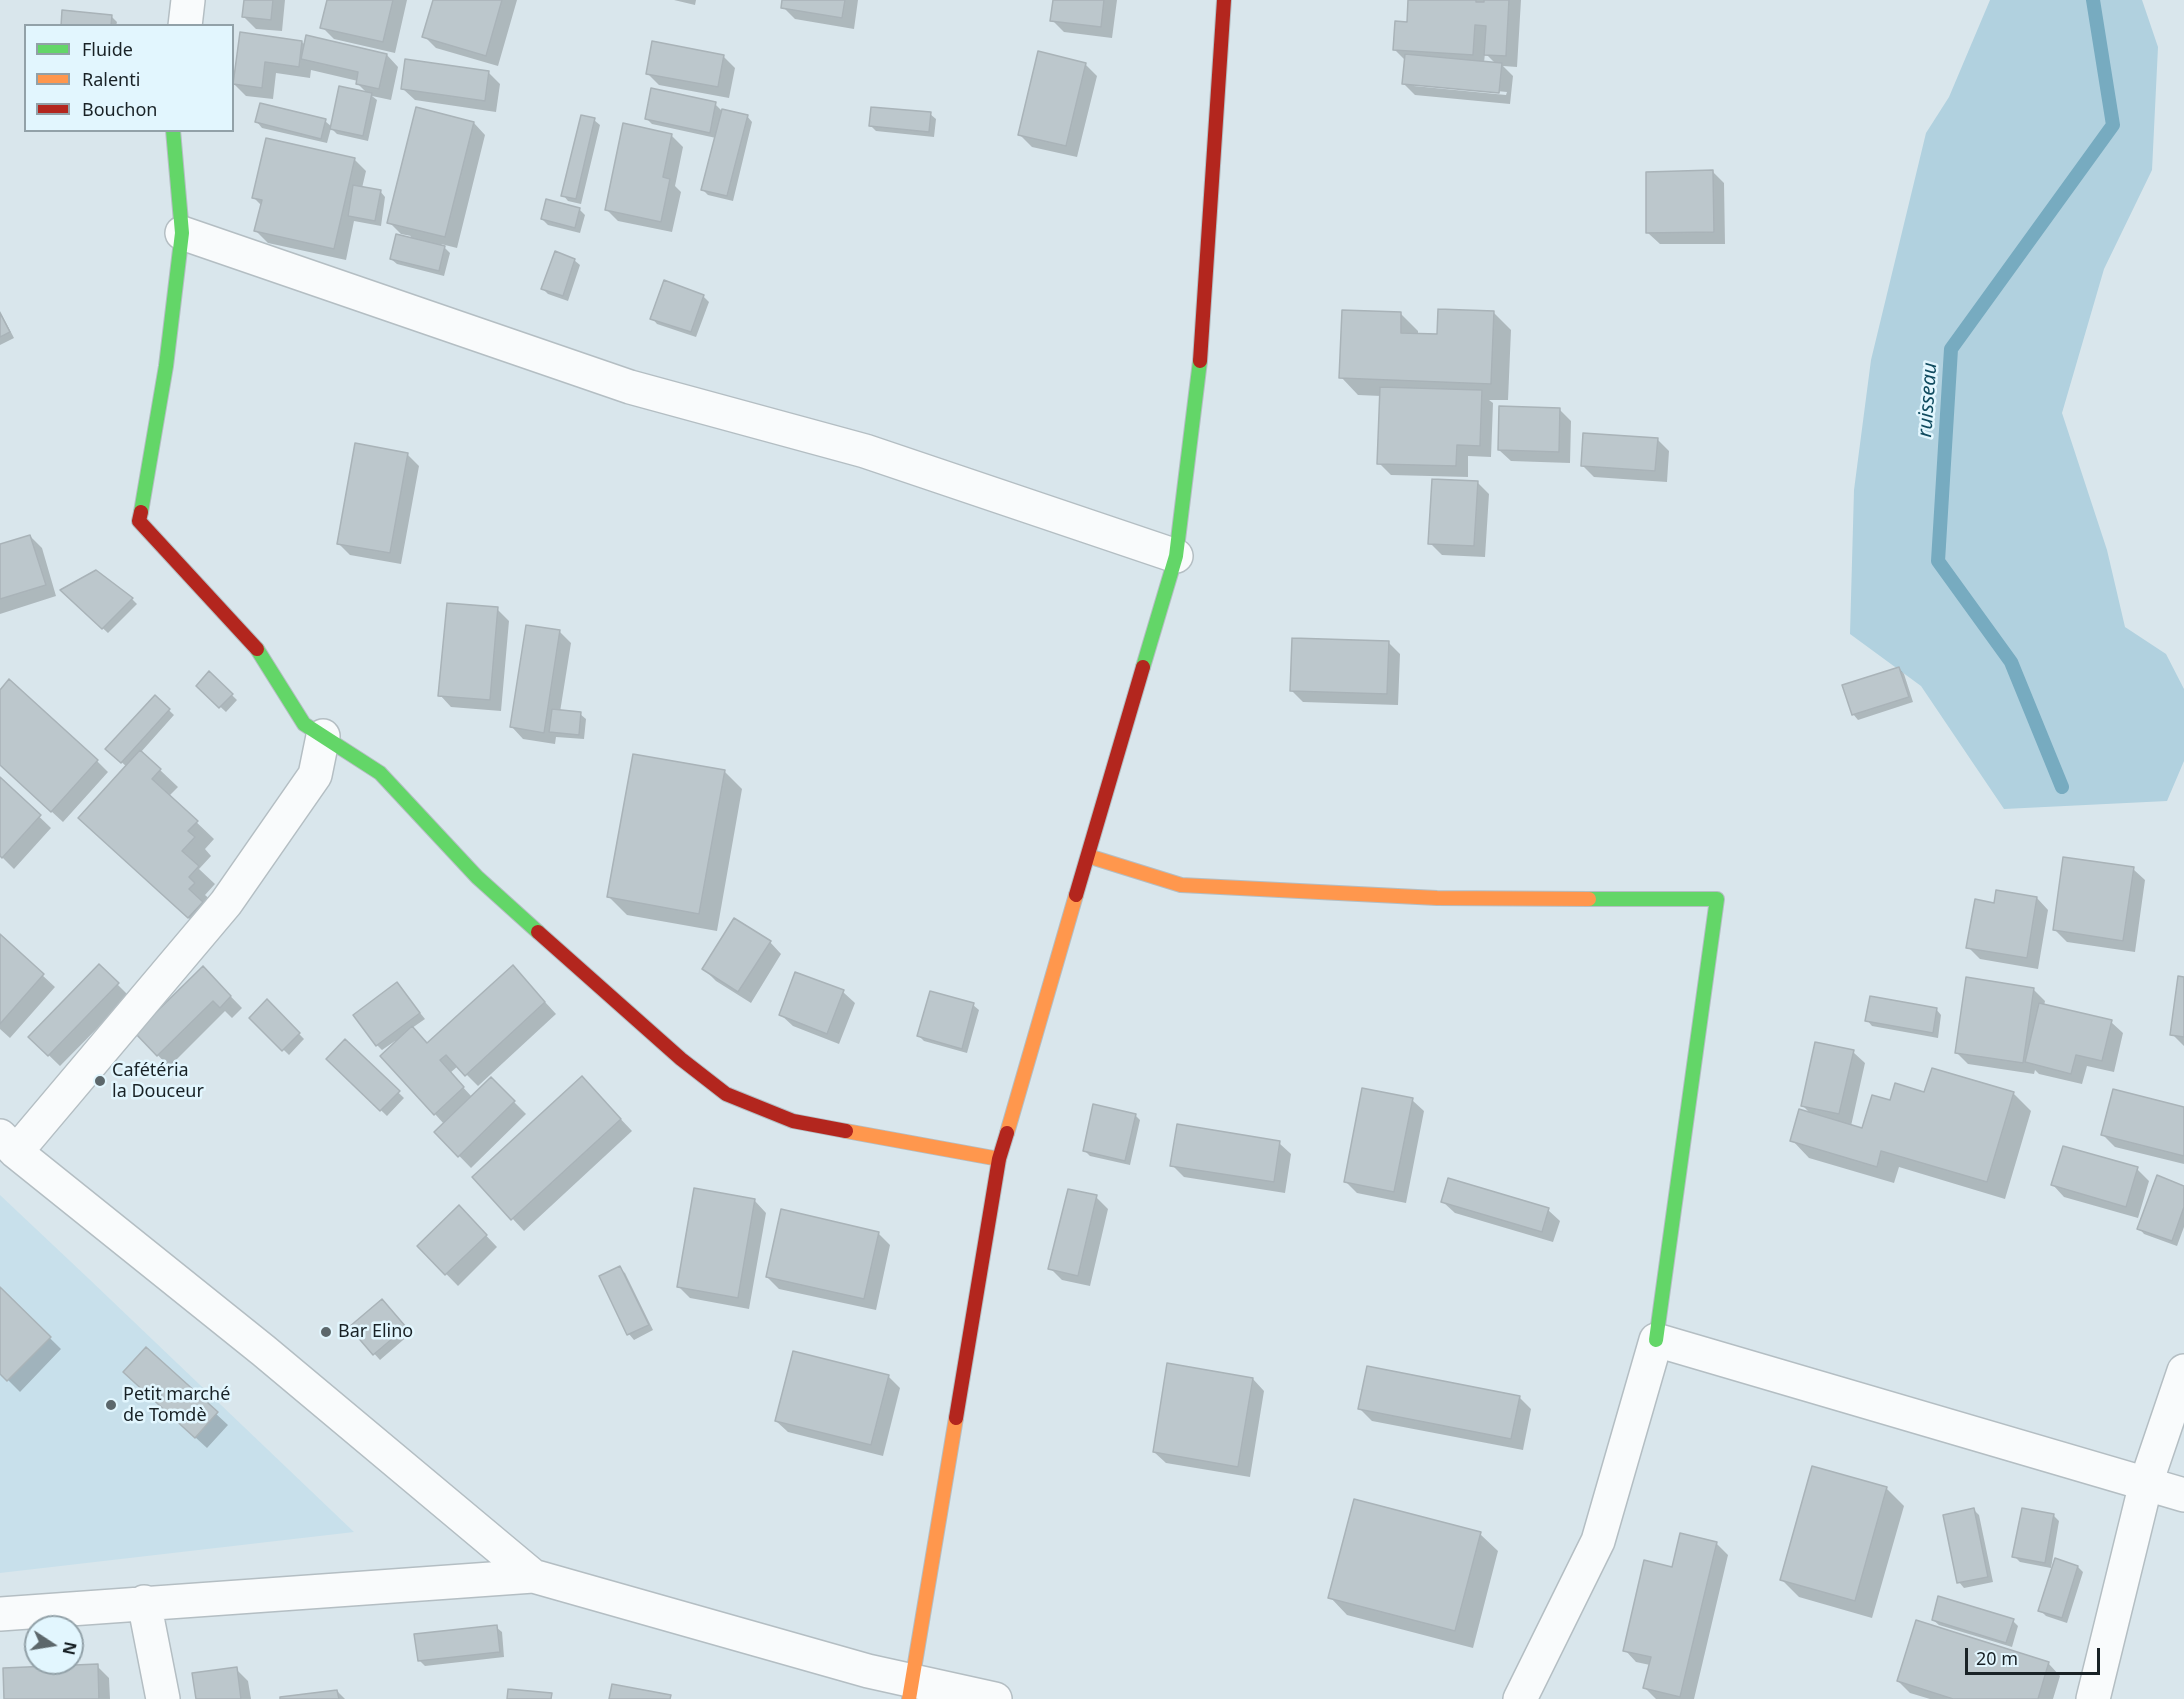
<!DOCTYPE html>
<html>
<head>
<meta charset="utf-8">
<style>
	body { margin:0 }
	#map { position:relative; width:2184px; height:1699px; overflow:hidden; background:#d9e6ec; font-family:"Noto Sans",sans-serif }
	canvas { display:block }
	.legend { position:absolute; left:24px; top:24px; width:210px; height:108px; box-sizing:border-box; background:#e2f6fe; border:2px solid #92a1a8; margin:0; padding:8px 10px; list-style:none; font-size:18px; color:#192226 }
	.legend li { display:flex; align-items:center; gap:12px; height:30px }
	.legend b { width:30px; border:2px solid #92a1a8 }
	.north { position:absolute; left:24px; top:1615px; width:60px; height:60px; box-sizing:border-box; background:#e2f6fe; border:2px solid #92a1a8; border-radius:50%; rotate:102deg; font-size:16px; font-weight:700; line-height:24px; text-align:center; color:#192226 }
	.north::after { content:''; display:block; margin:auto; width:21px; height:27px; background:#5c676b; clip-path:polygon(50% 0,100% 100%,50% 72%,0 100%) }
	.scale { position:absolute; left:1965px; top:1648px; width:135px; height:27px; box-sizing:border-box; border:3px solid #192226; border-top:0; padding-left:8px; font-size:18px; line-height:21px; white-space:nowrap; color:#192226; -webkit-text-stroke:4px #e2f6fe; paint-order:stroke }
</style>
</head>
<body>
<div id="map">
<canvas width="2184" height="1699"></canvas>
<ul class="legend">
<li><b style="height:8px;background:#63d668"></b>Fluide</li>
<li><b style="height:8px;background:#ff974d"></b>Ralenti</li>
<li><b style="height:8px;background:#b3261e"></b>Bouchon</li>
</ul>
<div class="north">N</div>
<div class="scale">20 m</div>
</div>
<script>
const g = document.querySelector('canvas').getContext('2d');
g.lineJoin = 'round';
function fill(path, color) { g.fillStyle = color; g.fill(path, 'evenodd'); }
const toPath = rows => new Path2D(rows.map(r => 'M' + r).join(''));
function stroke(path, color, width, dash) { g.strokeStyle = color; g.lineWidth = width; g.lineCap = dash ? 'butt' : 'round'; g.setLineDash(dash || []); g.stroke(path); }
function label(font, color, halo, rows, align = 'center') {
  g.font = font + ' "Noto Sans",sans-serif'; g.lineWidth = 5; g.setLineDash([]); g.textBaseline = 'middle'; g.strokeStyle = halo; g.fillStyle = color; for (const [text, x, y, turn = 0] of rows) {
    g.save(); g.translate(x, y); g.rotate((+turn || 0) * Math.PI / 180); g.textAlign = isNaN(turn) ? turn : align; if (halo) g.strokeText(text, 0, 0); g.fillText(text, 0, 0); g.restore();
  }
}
const built = toPath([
	[0,1195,88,1278,354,1532,0,1573]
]);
const green = toPath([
	[1990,0,2142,0,2158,47,2152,170,2104,269,2062,413,2107,550,2125,627,2166,654,2184,689,2184,761,2167,801,2004,809,1921,686,1850,634,1854,490,1871,360,1926,133,1949,97]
]);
const shadow = toPath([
	[246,0,285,0,282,31,256,29,244,17],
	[328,0,407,0,395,53,334,39,322,27],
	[435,0,517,0,498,66,436,48,424,36],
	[674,0,696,0,695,5],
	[784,0,858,0,854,29,795,19,783,7],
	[1054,0,1117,0,1112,38,1064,32,1052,20],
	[1409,0,1521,0,1517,67,1503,66,1513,76,1510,104,1415,95,1403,83,1406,61,1394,49,1408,23],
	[1485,53,1496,64,1484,63],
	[1414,83,1507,92,1506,95,1414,86],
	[111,16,117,22,116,26,63,26],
	[241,34,302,42,305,45,387,55,398,67,391,100,372,96,377,100,368,141,337,134,331,128,327,143,262,128,257,122,325,121,332,127,368,94,357,83,358,81,311,70,310,78,276,73,273,99,246,96,234,84],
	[723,56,735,68,729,98,659,85,647,73],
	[1085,64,1097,76,1077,157,1032,147,1020,135],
	[488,72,500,84,496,112,415,100,403,89],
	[715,104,721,110,747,116,752,122,733,201,708,195,703,190,716,138,652,124,646,118],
	[418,109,474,123,485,135,457,248,441,244,450,253,444,276,397,264,391,259,411,236,401,234,389,222],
	[930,114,936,119,934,137,876,131,871,126],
	[594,120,600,125,581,204,568,201,563,195],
	[671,135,683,147,675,186,681,192,672,232,618,221,606,209],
	[354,159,366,171,362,188,380,191,385,197,381,226,354,221,346,260,268,243,256,231,262,206,254,198],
	[1713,172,1724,183,1725,244,1660,244,1648,233],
	[579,209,585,215,580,233,548,225,542,219],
	[574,260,580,265,568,301,548,294,543,289],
	[703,296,709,302,696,337,657,324,652,318],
	[0,311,14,338,0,345],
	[1493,312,1511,330,1508,400,1489,400,1493,403,1491,457,1468,456,1468,477,1391,475,1379,463,1381,396,1358,395,1341,377,1401,314,1418,331,1418,335,1439,336],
	[1560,410,1571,421,1570,463,1511,461,1499,450],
	[1657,439,1669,451,1667,482,1594,477,1582,465],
	[407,454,419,466,401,564,350,555,338,543],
	[1477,482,1489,494,1485,557,1442,555,1430,543],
	[30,536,42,548,56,596,0,614,0,546],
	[63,591,132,599,137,604,108,633],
	[497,609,509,621,501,711,451,707,440,695],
	[559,631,571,643,560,712,580,714,586,719,584,739,556,737,555,744,523,739,512,727],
	[1388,642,1400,654,1398,705,1303,702,1291,690],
	[1899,668,1904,674,1913,702,1858,720,1853,714],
	[209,673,237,700,226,712,198,686],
	[0,692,97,761,108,772,63,822,0,764],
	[155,697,174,715,141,752,178,787,169,796,214,839,205,849,211,856,199,869,215,884,205,895,212,901,206,934,98,835,127,767,107,749],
	[725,772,742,789,717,931,627,915,609,897],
	[0,779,51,828,14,869,0,855],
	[2133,869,2145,880,2135,952,2067,942,2055,930],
	[2037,898,2048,910,2038,969,1980,959,1968,947,1995,904],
	[0,936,55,987,10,1038,0,1029],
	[770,942,781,954,751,1003,716,981,704,969],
	[99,966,129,996,60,1066,30,1037],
	[203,968,242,1008,232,1018,225,1011,169,1067,137,1033],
	[2184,978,2184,1046,2172,1034],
	[524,979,556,1014,478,1086,458,1066,450,1073,472,1097,491,1079,526,1114,471,1168,436,1132,444,1124,435,1114,396,1043,395,1041,382,1050,377,1045,397,984,425,1019,412,1028,428,1045],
	[2033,989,2045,1001,2044,1006,2111,1022,2123,1033,2114,1072,2087,1066,2082,1084,2039,1074,2035,1070,2034,1074,1968,1064,1956,1052],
	[843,992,855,1003,839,1044,793,1026,781,1015],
	[267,1001,304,1039,289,1055,251,1018],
	[973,1005,979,1010,967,1053,924,1041,919,1036],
	[1936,1009,1941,1015,1938,1038,1872,1026,1867,1020],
	[345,1041,404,1098,387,1116,328,1059],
	[1853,1052,1865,1063,1851,1126,1863,1130,1891,1102,1925,1094,2013,1093,2031,1111,2005,1199,1899,1167,1894,1183,1809,1158,1792,1140,1811,1114,1802,1105],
	[582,1078,632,1131,524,1231,474,1177],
	[1412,1100,1424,1111,1406,1203,1357,1193,1346,1182],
	[2184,1109,2184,1164,2115,1147,2103,1135],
	[1135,1115,1140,1120,1130,1165,1090,1156,1084,1150],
	[1279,1143,1291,1154,1285,1193,1184,1177,1172,1165],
	[2137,1169,2149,1181,2138,1218,2064,1197,2053,1185],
	[2184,1188,2184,1227,2177,1246,2144,1234,2139,1228],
	[1096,1197,1108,1209,1090,1286,1062,1280,1050,1268],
	[755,1201,766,1213,749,1309,690,1298,678,1286],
	[1443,1202,1548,1210,1560,1221,1553,1242,1455,1213],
	[459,1207,497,1247,458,1286,419,1246],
	[878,1233,890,1245,876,1310,779,1289,767,1277],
	[620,1268,625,1273,653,1330,634,1340,629,1334],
	[0,1289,61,1349,20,1392,0,1372],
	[387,1306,410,1334,380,1360,351,1328],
	[146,1349,228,1425,207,1448,137,1384],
	[888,1376,900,1388,883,1456,788,1432,776,1421],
	[1253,1379,1264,1391,1250,1477,1166,1463,1154,1452],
	[1519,1397,1531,1409,1523,1450,1372,1421,1360,1409],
	[1886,1488,1904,1506,1872,1618,1799,1597,1782,1580],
	[1973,1509,1979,1515,1993,1582,1964,1588,1959,1582],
	[2054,1516,2059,1521,2051,1568,2020,1562,2014,1556],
	[1480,1534,1498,1551,1473,1648,1347,1615,1330,1597],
	[1716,1543,1728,1555,1694,1699,1656,1699,1645,1688,1650,1665,1636,1662,1625,1650,1673,1569],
	[2078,1567,2083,1572,2067,1623,2046,1616,2040,1610],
	[1933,1620,2013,1621,2018,1626,2012,1647,1939,1625],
	[1917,1622,2049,1664,2060,1676,2053,1699,1930,1699,1910,1693,1898,1681],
	[496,1627,502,1632,504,1657,425,1666,419,1660],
	[97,1666,109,1678,110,1699,6,1699],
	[236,1669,248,1681,251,1699,197,1699],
	[337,1691,345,1699,282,1699]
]);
const stream = toPath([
	[2062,787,2011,662,1938,561,1951,349,2113,125,2093,0]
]);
const building = toPath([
	[244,0,273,0,271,20,242,17,244,0],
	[327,0,393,0,383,42,320,28,327,0],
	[433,0,502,0,486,56,422,37,433,0],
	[782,0,845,0,842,18,781,8,782,0],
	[1053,0,1104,0,1101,27,1050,21,1053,0],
	[1408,0,1476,0,1476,2,1484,2,1484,0,1509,0,1506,56,1484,55,1486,26,1475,25,1473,55,1393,50,1395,21,1407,22,1408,0],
	[62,10,112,15,111,26,61,26,62,10],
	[240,32,302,41,299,67,265,62,262,88,233,84,240,32],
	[306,35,387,54,379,89,356,84,358,72,301,59,306,35],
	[652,41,724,55,718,87,646,74,652,41],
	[1038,51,1086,63,1066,146,1018,135,1038,51],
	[1405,54,1502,63,1499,93,1402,84,1405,54],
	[405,59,489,71,485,101,401,89,405,59],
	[339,86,372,93,363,136,330,129,339,86],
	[651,88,716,102,710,133,645,119,651,88],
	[260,103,326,119,321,139,255,122,260,103],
	[416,107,474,122,445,237,387,223,416,107],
	[871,107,931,112,929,132,869,126,871,107],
	[722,109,748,115,727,196,701,190,722,109],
	[581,115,595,118,576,199,561,196,581,115],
	[623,123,672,134,663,177,670,179,661,222,605,210,623,123],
	[266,138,355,158,334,249,254,231,262,200,252,198,266,138],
	[1713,170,1714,232,1646,233,1646,172,1713,170],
	[353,185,381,190,375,221,348,216,353,185],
	[546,199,580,208,575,228,541,219,546,199],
	[396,234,445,246,439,271,390,259,396,234],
	[555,251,575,259,563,296,541,289,555,251],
	[664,280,704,295,691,332,650,319,664,280],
	[1438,309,1494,311,1491,384,1339,378,1342,310,1401,312,1401,333,1437,334,1438,309],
	[0,313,10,332,0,337,0,313],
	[1380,387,1482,390,1480,446,1457,445,1456,466,1377,464,1380,387],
	[1499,406,1560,408,1559,452,1498,450,1499,406],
	[1583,433,1658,438,1655,471,1581,466,1583,433],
	[355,443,408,453,390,553,337,544,355,443],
	[1432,479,1478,481,1474,546,1428,544,1432,479],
	[30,535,46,585,0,599,0,544,30,535],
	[96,570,133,598,102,629,60,590,96,570],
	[447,603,498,607,490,700,438,696,447,603],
	[526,625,560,630,544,733,510,727,526,625],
	[1292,638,1389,641,1387,694,1290,691,1292,638],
	[1899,667,1909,697,1852,715,1842,685,1899,667],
	[209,671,233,694,219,708,196,686,209,671],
	[9,679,98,760,51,812,0,765,0,690,9,679],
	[155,695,170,709,121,763,105,749,155,695],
	[552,709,581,712,579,735,549,732,552,709],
	[140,750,161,769,152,779,198,821,188,831,195,837,182,851,199,866,189,877,195,883,189,889,203,902,188,918,78,818,140,750],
	[633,754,725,770,699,914,607,897,633,754],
	[0,777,41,815,2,858,0,856,0,777],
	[2063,857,2134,867,2123,941,2053,930,2063,857],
	[1996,890,2037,897,2027,958,1966,948,1975,899,1994,903,1996,890],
	[734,918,771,941,738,992,702,969,734,918],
	[0,934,44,974,0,1024,0,934],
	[99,964,119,983,48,1056,28,1037,99,964],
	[513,965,545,1002,465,1076,446,1055,440,1060,464,1087,434,1115,380,1056,412,1026,427,1043,513,965],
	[203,966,231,996,220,1008,213,1001,157,1056,135,1033,203,966],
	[795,972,844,990,827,1034,779,1015,795,972],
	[2178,976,2184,977,2184,1037,2170,1035,2178,976],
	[1966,977,2034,988,2023,1063,1955,1053,1966,977],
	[397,982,420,1013,376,1046,353,1015,397,982],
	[930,991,974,1003,962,1049,917,1036,930,991],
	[1870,996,1937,1008,1933,1033,1865,1021,1870,996],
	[267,999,300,1033,282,1051,249,1018,267,999],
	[2039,1003,2112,1020,2102,1061,2076,1055,2071,1074,2025,1062,2039,1003],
	[345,1039,400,1091,380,1111,326,1059,345,1039],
	[1815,1042,1854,1050,1839,1114,1801,1106,1815,1042],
	[1932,1068,2014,1092,1987,1182,1881,1151,1877,1167,1790,1141,1799,1109,1862,1128,1872,1095,1890,1100,1895,1083,1924,1092,1932,1068],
	[582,1076,621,1119,511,1220,472,1177,582,1076],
	[491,1077,515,1101,458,1157,434,1132,491,1077],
	[1362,1088,1413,1098,1394,1192,1344,1182,1362,1088],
	[2113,1089,2184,1107,2184,1156,2101,1135,2113,1089],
	[1093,1104,1136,1114,1125,1161,1083,1151,1093,1104],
	[1177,1124,1280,1141,1274,1182,1170,1166,1177,1124],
	[2063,1146,2138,1167,2126,1207,2051,1185,2063,1146],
	[2157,1175,2184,1186,2184,1207,2172,1241,2137,1229,2157,1175],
	[1448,1178,1549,1208,1542,1232,1441,1202,1448,1178],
	[694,1188,755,1199,738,1298,677,1287,694,1188],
	[1068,1189,1097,1195,1078,1276,1048,1269,1068,1189],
	[459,1205,487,1235,445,1275,417,1246,459,1205],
	[781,1209,879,1232,864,1299,766,1277,781,1209],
	[620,1266,649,1325,627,1335,599,1276,620,1266],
	[0,1287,51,1337,7,1381,0,1374,0,1287],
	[382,1299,406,1327,373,1355,349,1327,382,1299],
	[146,1347,218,1412,195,1438,123,1372,146,1347],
	[793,1351,889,1375,871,1445,775,1421,793,1351],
	[1167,1363,1253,1378,1238,1467,1153,1452,1167,1363],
	[1367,1366,1520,1396,1511,1439,1358,1409,1367,1366],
	[1812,1466,1887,1487,1855,1601,1780,1580,1812,1466],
	[1354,1499,1481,1532,1455,1631,1328,1598,1354,1499],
	[1974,1508,1988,1577,1957,1583,1943,1515,1974,1508],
	[2022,1508,2054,1514,2045,1563,2012,1557,2022,1508],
	[1680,1533,1717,1542,1680,1697,1643,1688,1651,1657,1623,1651,1644,1560,1672,1567,1680,1533],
	[2055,1558,2078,1566,2062,1618,2038,1611,2055,1558],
	[1938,1596,2014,1619,2006,1643,1932,1620,1938,1596],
	[1916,1620,2049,1662,2038,1699,1953,1699,1897,1681,1916,1620],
	[497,1625,500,1652,418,1661,414,1634,497,1625],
	[98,1664,99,1699,4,1699,3,1668,98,1664],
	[237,1667,241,1699,196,1699,192,1673,237,1667],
	[612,1684,671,1695,670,1699,609,1699,612,1684],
	[508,1689,552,1693,551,1699,507,1699,508,1689],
	[337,1690,339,1699,280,1699,280,1697,337,1690]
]);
const street = toPath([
	[185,26,188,0],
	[182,233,630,387,865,451,1176,556],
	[0,1136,16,1152,264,1351,533,1576],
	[16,1152,226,903,315,775,323,736],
	[144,1602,163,1699],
	[0,1614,533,1576,868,1671,995,1699],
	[1520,1699,1598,1541,1656,1340,2184,1495],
	[2093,1699,2146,1483,2184,1371]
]);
const fast = toPath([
	[141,512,166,366,182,233,173,130],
	[257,649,304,724,380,773,477,877,538,932],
	[1143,667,1176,556,1200,361],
	[1589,899,1717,899,1656,1340]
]);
const slow = toPath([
	[1088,856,1181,885,1437,898,1589,899],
	[846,1131,999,1159],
	[1007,1133,1076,895],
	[909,1699,956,1418]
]);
const jam = toPath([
	[1200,361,1224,0],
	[141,512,139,521,257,649],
	[1076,895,1143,667],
	[538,932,681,1059,726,1094,793,1121,846,1131],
	[956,1418,999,1159,1007,1133]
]);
const markers = [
	[100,1081,6,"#5c676b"],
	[326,1332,6,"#5c676b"],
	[111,1405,6,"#5c676b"]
];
const poiNames = [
	["Cafétéria",112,1071],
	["la Douceur",112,1092],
	["Bar Elino",338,1332],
	["Petit marché",123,1395],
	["de Tomdè",123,1416]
];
const waterNames = [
	["ruisseau",1928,400,-86]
];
fill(built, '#c8e0eb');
fill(green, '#b1d1df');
fill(shadow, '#0003');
stroke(stream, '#77abc0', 14);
fill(building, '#bcc7cc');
stroke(building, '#a9b3b8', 1.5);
stroke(street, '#b4bec3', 36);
stroke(fast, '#b4bec3', 16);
stroke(slow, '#b4bec3', 16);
stroke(jam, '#b4bec3', 16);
stroke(street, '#f9fbfc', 33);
stroke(fast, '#63d668', 14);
stroke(slow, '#ff974d', 14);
stroke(jam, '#b3261e', 14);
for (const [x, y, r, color] of markers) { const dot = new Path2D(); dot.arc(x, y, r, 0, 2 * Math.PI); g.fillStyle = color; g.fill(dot); stroke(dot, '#e2f6fe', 2); }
label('18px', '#192226', '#e2f6fe', poiNames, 'left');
label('italic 20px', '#104b5f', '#e2f6fe', waterNames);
</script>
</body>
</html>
